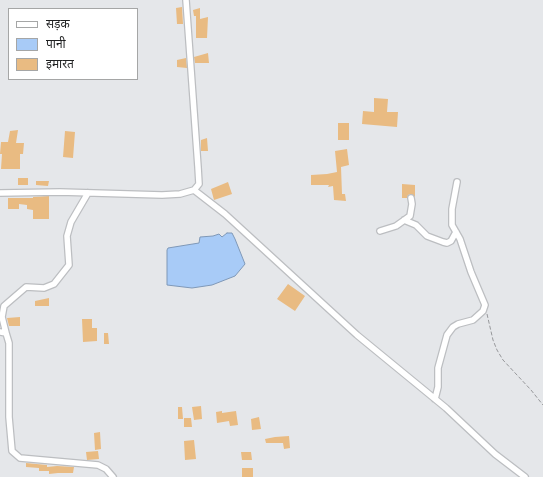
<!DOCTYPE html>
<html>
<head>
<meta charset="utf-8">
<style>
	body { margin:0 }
	#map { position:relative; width:543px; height:477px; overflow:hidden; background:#e5e7ea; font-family:Lato,"Noto Sans Devanagari",sans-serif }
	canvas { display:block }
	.legend { position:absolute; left:8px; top:8px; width:130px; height:72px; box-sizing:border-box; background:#fff; border:1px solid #a5a6a6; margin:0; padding:5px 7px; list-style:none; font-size:12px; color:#1f2021 }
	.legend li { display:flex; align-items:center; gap:8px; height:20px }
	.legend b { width:20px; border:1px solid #a5a6a6 }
</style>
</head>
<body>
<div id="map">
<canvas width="543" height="477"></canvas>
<ul class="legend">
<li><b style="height:5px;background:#fff"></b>सड़क</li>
<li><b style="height:11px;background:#a8cbf7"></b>पानी</li>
<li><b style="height:11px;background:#e9bb82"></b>इमारत</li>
</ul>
</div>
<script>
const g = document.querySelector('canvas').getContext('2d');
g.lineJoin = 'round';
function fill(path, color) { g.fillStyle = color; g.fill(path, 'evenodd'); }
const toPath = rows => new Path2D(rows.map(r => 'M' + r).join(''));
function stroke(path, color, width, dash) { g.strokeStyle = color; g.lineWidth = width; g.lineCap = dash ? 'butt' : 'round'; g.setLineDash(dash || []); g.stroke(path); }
const water = toPath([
	[227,233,232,233,235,239,245,264,235,276,212,285,192,288,167,285,167,250,168,248,199,243,200,237,213,236,219,234,222,237,227,233]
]);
const building = toPath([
	[182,7,183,24,177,24,176,8],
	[200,8,200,19,208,17,207,38,196,38,196,16,194,16,193,10],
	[208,53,209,63,195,63,194,57],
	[186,58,187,68,177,67,177,60],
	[374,98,388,99,387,112,398,112,397,127,362,124,363,111,374,112],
	[338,123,349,123,349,140,338,140],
	[18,130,16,143,24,143,23,154,20,154,20,169,1,169,2,154,0,154,1,142,8,142,10,131],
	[65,131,75,132,73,158,63,157],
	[207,138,208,151,201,151,201,140],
	[347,149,349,165,341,167,342,194,345,194,346,201,334,200,333,186,328,187,329,185,311,185,311,175,327,174,337,172,335,151],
	[18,178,28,178,28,185,18,185],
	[36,181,49,181,48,186,36,185],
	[228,182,232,194,214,200,211,189],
	[402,184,415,185,415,197,411,194,408,195,407,198,402,198],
	[49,196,49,219,33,219,33,210,27,209,27,205,19,204,19,209,8,209,8,198,33,198,33,197],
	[288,284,305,296,295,311,277,299],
	[49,298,49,306,35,306,35,301],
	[20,317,20,326,9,326,7,318],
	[82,319,92,319,92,328,97,328,97,341,83,342],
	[104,333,108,333,109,344,104,344],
	[201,406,202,419,194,420,192,407],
	[178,407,182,407,183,419,178,419],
	[222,411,222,413,236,411,238,425,230,426,229,421,217,423,216,412],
	[259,417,261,429,252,430,251,419],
	[184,418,191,418,192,427,184,427],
	[100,432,101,449,95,450,94,433],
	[289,436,290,448,284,449,283,443,266,443,265,439,275,437],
	[194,440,196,459,185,460,184,441],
	[98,451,99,459,87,460,86,452],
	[241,452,251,452,252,460,242,460],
	[26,463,47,465,47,467,57,466,74,467,73,473,58,473,49,474,49,471,39,471,39,468,26,467],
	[242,468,253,468,253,477,242,477]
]);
const path = toPath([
	[487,314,493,340,497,350,503,360,531,390,543,405]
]);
const minor = toPath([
	[194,190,225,214,357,335,446,408,495,454,525,477],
	[0,193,60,192,162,195,180,194,194,190,199,184,198,167,186,0],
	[404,220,416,225,427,236,443,242,447,243,451,241,456,232],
	[380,231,396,226,410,216,412,204,411,198],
	[0,332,6,333,9,343,9,417,12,451,20,458,98,465,106,469,113,477],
	[6,333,2,317,4,306,26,287,44,288,54,284,69,265,67,236,71,222,88,193],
	[435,399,438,387,438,368,447,335,453,327,458,324,473,320,483,311,485,305,471,272,460,239,452,225,452,209,457,182]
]);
fill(water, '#a8cbf7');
stroke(water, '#7f98b7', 1);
fill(building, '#e9bb82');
stroke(minor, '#bcbec1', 8);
stroke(path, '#97989b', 1, [4, 2]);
stroke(minor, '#fff', 5.5);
</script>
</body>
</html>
